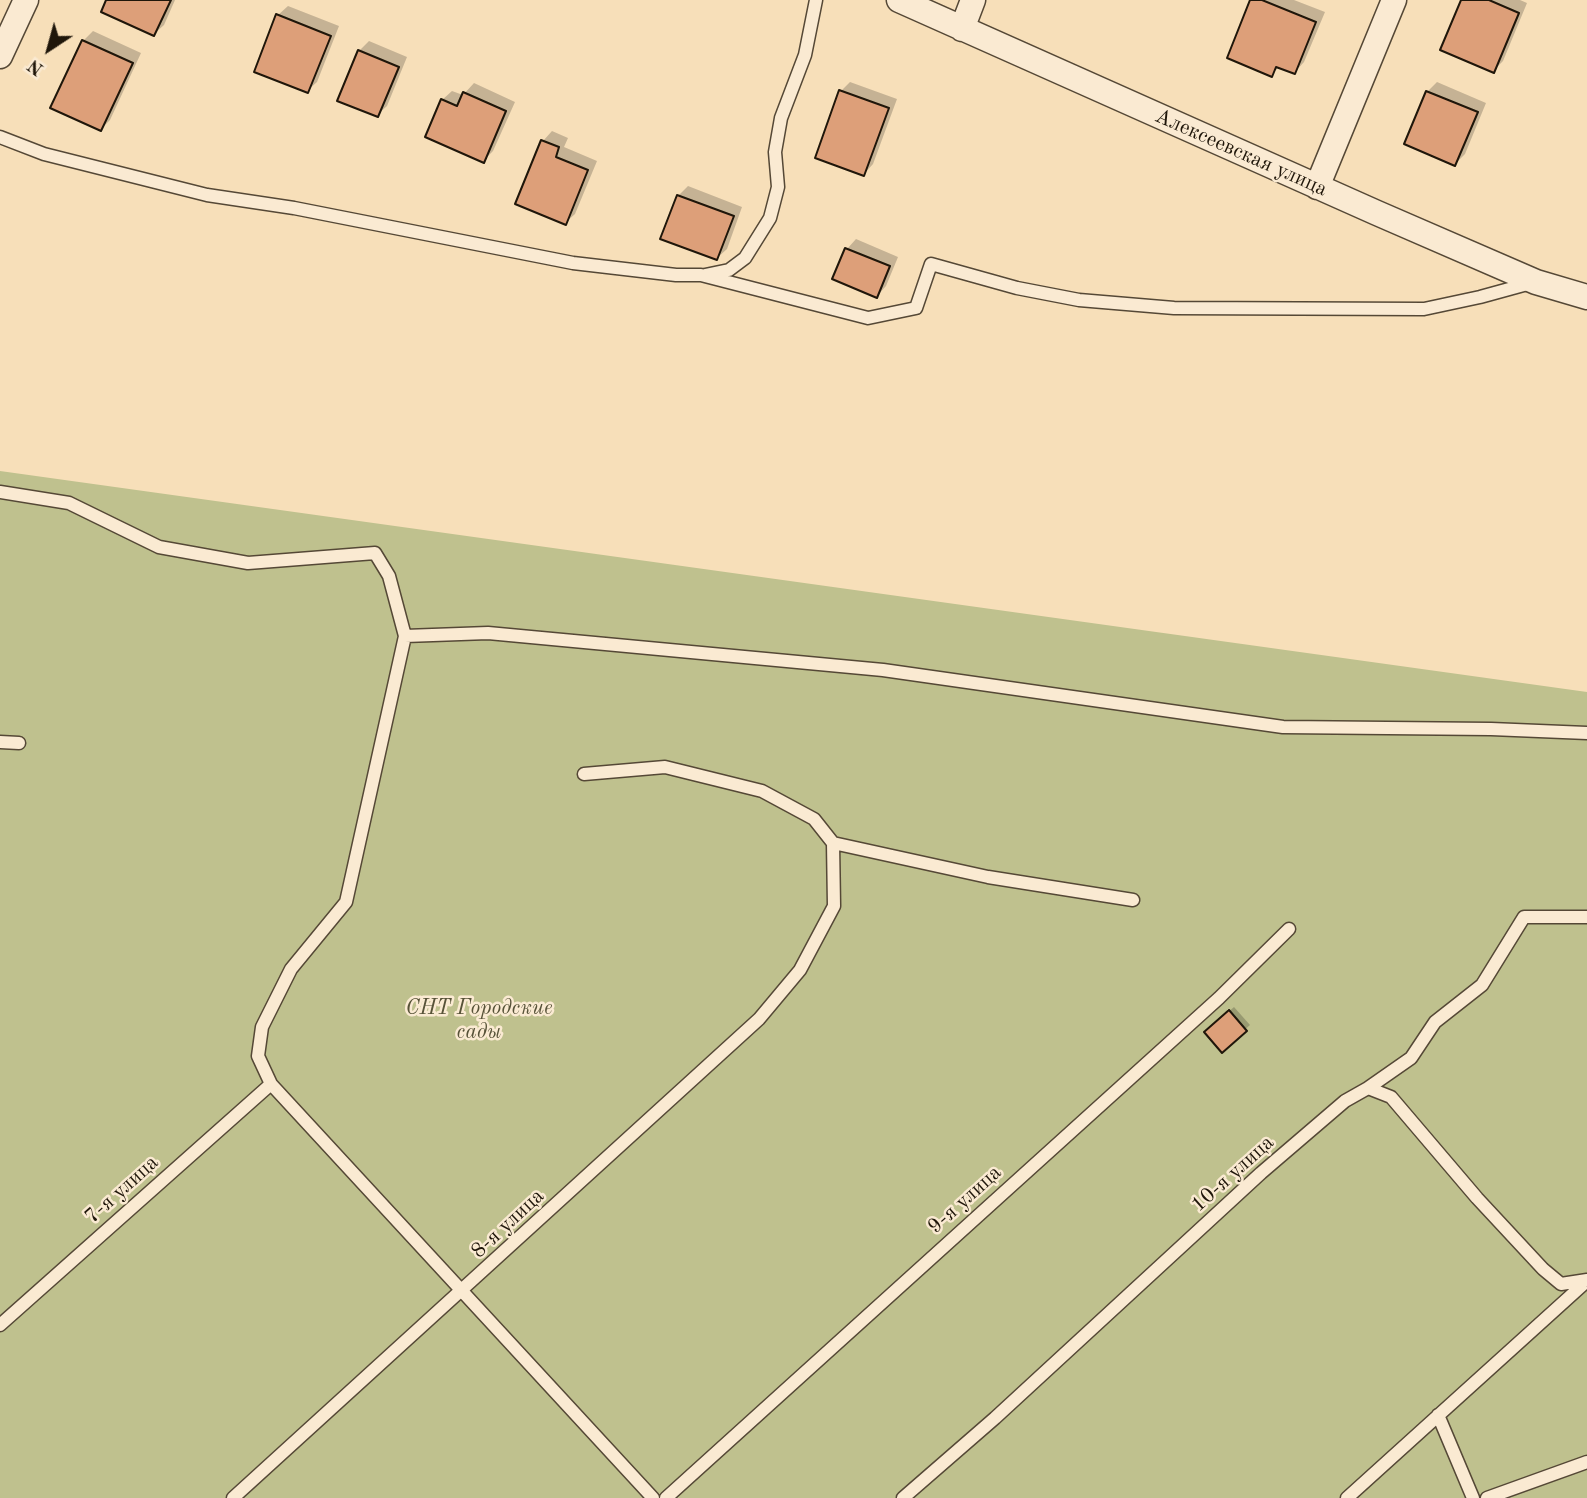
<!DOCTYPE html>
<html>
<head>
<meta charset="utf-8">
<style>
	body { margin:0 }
	#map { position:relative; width:1587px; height:1498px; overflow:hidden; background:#f7dfb9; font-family:"Old Standard TT",serif }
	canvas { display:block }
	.north { position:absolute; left:14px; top:14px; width:70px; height:70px; -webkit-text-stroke:5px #faead2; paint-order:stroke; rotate:216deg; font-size:19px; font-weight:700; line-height:28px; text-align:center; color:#1f160a }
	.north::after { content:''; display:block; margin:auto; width:24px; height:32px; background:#1f160a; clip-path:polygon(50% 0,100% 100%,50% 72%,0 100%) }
</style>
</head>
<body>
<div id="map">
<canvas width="1587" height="1498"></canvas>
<div class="north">N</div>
</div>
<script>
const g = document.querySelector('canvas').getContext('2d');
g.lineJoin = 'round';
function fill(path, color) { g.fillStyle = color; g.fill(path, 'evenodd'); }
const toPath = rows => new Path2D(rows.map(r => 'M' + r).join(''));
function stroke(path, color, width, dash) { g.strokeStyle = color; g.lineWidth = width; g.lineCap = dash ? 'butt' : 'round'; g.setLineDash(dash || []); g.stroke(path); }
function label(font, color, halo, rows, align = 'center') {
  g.font = font + ' "Old Standard TT",serif'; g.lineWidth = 5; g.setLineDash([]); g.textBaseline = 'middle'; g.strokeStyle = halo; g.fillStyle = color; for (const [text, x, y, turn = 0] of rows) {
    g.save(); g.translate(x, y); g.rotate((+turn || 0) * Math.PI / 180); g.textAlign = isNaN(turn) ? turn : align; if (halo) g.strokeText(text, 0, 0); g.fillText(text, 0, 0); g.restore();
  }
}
const green = toPath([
	[0,471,1587,692,1587,1498,0,1498]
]);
const shadow = toPath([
	[108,0,175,0,164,25,154,34],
	[1252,0,1294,0,1325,12,1304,62,1295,72,1280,66,1271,75],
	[1463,0,1520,0,1527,3,1503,61,1493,71],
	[288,6,339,26,317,82,307,91,278,15],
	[93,31,141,53,110,120,101,129,83,41],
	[369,41,407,57,387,106,377,115,359,51],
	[850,82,897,99,873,164,864,174,841,91],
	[1437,82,1486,103,1465,154,1455,164,1427,92],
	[474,83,515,102,493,151,483,161,442,100,452,91,463,95],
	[552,131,568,138,564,147,597,161,575,214,565,223,543,141],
	[688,186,742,207,727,249,717,258,678,196],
	[856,239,898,257,886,286,877,296,847,249],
	[1234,1007,1250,1025,1222,1050,1206,1032]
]);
const building = toPath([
	[106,0,171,0,154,36,101,12,106,0],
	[1250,0,1262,0,1316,22,1295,74,1276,67,1272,77,1227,58,1250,0],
	[1461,0,1489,0,1519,13,1494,73,1440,50,1461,0],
	[276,14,331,36,308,93,254,72,276,14],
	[82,40,133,63,101,131,50,108,82,40],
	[358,50,399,67,378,117,337,101,358,50],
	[839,90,889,108,864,176,815,158,839,90],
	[1426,91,1478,112,1455,166,1404,144,1426,91],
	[463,92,506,111,484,163,425,137,441,99,457,106,463,92],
	[541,140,559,147,556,157,588,170,566,225,515,204,541,140],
	[677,195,734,216,717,260,660,239,677,195],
	[845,248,890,266,877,298,832,279,845,248],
	[1229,1010,1247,1031,1222,1053,1204,1032,1229,1010]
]);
const service = toPath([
	[0,137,44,154,207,195,294,208,573,263,676,275,701,275,868,318,916,308,931,264,1017,288,1079,300,1174,308,1424,309,1480,297,1531,283],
	[705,275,729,270,745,258,770,218,778,187,775,152,781,118,805,55,816,0],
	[0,492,69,503,159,547,248,563,375,553,389,576,405,636,488,633,883,670,1283,727,1491,729,1587,733],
	[405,636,346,902,291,969,262,1027,258,1056,271,1084,653,1498],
	[0,742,19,743],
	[833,843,988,877,1133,900],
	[1368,1088,1411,1058,1435,1022,1482,985,1524,917,1587,917],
	[0,1325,271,1084],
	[1438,1415,1473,1498],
	[233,1498,759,1019,800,970,834,906,833,843,814,819,762,791,665,767,584,774],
	[666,1498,1219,998,1289,929],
	[903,1498,995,1418,1261,1173,1345,1101,1368,1088,1391,1097,1477,1198,1543,1269,1561,1284,1587,1280],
	[1347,1498,1587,1281],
	[1487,1498,1587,1462]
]);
const minor = toPath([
	[899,0,1377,213,1536,282,1587,297],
	[962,29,973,0],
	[0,56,26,0],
	[1317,187,1394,0]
]);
const streetNames = [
	["Алексеевская улица",1241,153,24],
	["10-я улица",1233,1174,-42],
	["7-я улица",122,1190,-42],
	["9-я улица",965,1200,-42],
	["8-я улица",508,1224,-43]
];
const parkNames = [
	["СНТ Городские",479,1008],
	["сады",479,1032]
];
fill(green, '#bfc18e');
fill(shadow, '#0003');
fill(building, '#dd9f79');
stroke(building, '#1f160a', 2);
stroke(service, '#554836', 15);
stroke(minor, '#554836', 27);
stroke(service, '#faead2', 12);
stroke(minor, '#faead2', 24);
label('21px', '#1f160a', '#faead2', streetNames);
label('italic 21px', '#575238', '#faead2', parkNames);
</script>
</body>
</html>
